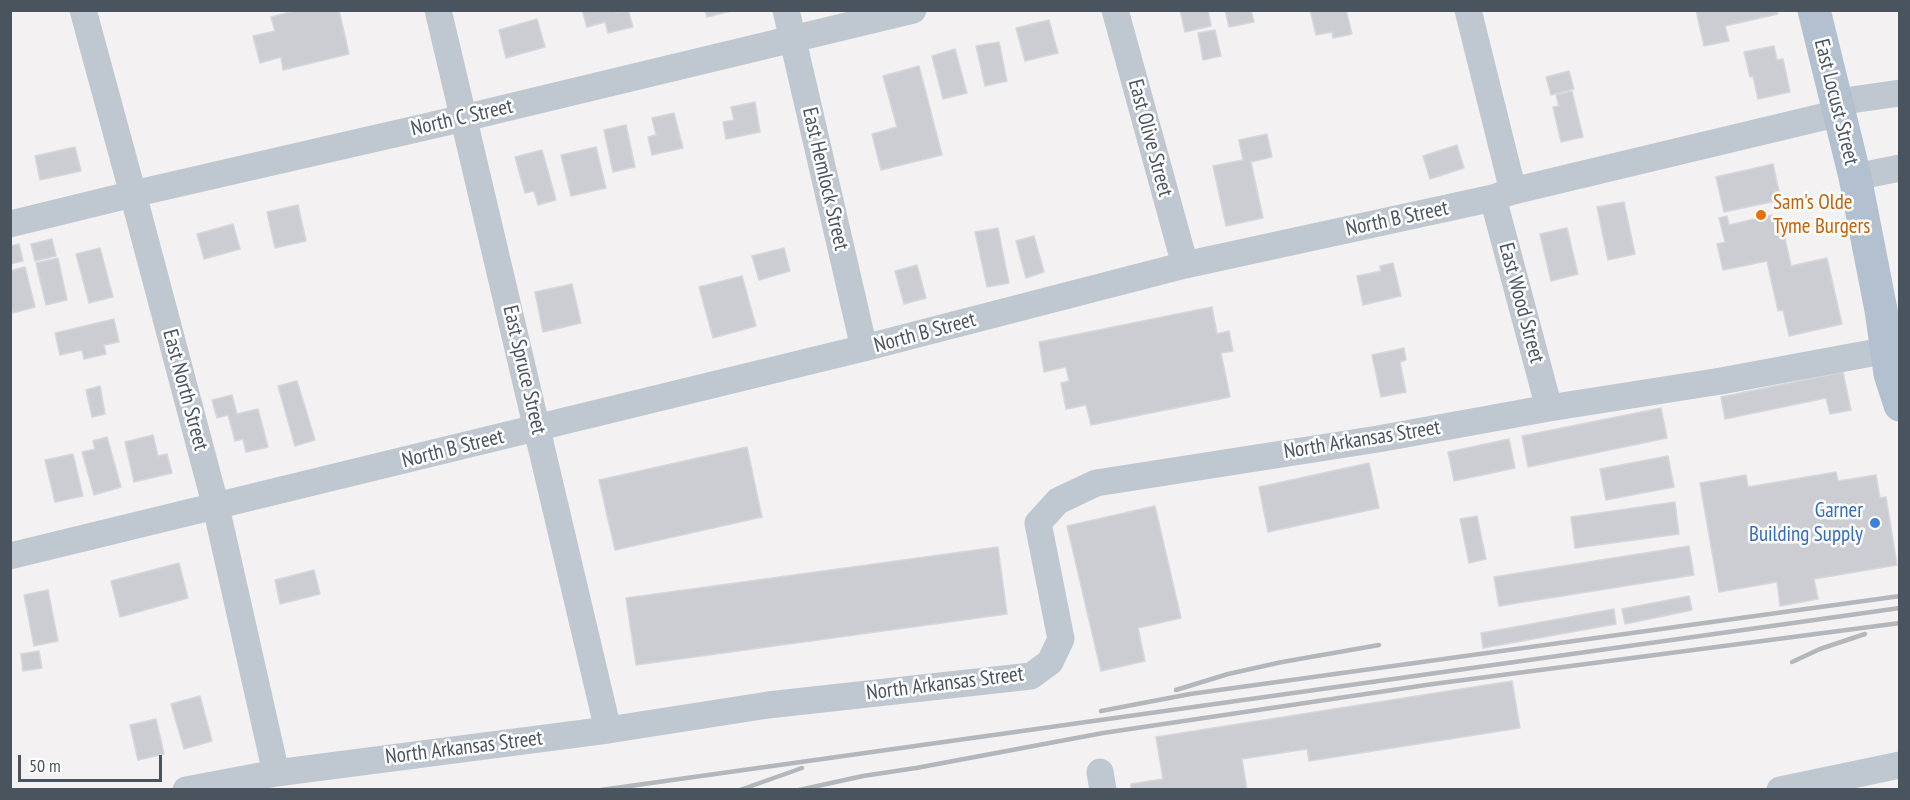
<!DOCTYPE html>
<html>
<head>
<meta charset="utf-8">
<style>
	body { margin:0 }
	#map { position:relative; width:1910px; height:800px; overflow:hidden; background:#f3f1f1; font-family:"PT Sans Narrow",sans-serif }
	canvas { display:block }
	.frame { position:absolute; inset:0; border:12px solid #49545f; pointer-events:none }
	.scale { position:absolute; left:18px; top:755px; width:144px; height:27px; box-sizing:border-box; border:3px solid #49545f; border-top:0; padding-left:8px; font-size:18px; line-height:21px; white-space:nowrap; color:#49545f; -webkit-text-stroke:4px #fff; paint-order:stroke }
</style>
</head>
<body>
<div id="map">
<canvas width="1910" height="800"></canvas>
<div class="frame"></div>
<div class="scale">50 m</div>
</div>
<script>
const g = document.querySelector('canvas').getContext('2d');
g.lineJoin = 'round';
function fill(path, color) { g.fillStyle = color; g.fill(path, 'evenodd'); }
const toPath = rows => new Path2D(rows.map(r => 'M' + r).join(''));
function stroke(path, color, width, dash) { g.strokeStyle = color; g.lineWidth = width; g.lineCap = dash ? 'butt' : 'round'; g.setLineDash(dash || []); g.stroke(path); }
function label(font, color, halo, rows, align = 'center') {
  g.font = font + ' "PT Sans Narrow",sans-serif'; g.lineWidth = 5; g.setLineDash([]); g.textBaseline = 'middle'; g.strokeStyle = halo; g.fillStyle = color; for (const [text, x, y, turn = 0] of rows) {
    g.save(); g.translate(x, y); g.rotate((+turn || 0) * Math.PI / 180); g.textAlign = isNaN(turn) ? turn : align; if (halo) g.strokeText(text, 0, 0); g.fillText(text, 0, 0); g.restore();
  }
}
const building = toPath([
	[298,10,339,10,349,54,283,70,281,57,260,63,253,36,275,31,271,17,298,10],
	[582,10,616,10,616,13,628,10,633,27,608,33,605,22,587,27,582,10],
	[705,10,731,10,731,11,707,17,705,10],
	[1180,10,1208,10,1211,26,1185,32,1180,10],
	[1225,10,1251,10,1254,22,1229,27,1225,10],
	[1310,10,1346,10,1352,34,1333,38,1332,32,1316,35,1310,10],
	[1696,10,1777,10,1778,14,1725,26,1729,41,1704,46,1696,10],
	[537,19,545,47,506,58,499,30,537,19],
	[1049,20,1058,53,1025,61,1016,28,1049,20],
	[1215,30,1221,56,1203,60,1198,33,1215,30],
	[999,42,1007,81,985,86,976,46,999,42],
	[1774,46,1777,60,1783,59,1790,92,1758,99,1753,76,1750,77,1744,52,1774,46],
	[955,49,967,93,943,99,932,56,955,49],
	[919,66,942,155,881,170,872,134,897,127,883,76,919,66],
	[1569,71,1574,89,1551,95,1546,77,1569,71],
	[1572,91,1583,137,1561,142,1553,107,1559,106,1556,95,1572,91],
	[755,102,760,132,726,139,723,122,734,120,731,107,755,102],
	[674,113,683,148,652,155,648,137,656,135,652,118,674,113],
	[626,125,635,167,613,172,604,130,626,125],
	[1267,134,1272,157,1251,162,1263,218,1226,226,1213,166,1243,160,1239,140,1267,134],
	[1457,145,1464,168,1430,179,1423,156,1457,145],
	[75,147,81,171,40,180,35,156,75,147],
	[596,147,606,188,571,196,561,155,596,147],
	[542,150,556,200,538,205,534,191,525,193,515,157,542,150],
	[1773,164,1781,200,1724,212,1716,177,1773,164],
	[1624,202,1635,254,1608,260,1597,207,1624,202],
	[298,205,306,241,275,248,267,212,298,205],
	[1772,215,1776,231,1783,229,1791,266,1827,258,1842,324,1789,336,1783,310,1778,311,1767,261,1723,270,1717,244,1725,242,1719,218,1727,216,1729,225,1772,215],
	[233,224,240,249,204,259,197,234,233,224],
	[998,228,1009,283,987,287,975,232,998,228],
	[1567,228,1578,274,1551,281,1540,234,1567,228],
	[1034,236,1044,272,1026,278,1016,241,1034,236],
	[52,239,56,256,35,261,31,244,52,239],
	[19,244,23,261,10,264,10,246,19,244],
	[100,248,113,297,89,303,76,254,100,248],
	[784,248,790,271,759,280,752,256,784,248],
	[58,258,67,300,46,305,36,263,58,258],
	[1393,263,1401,296,1363,305,1357,276,1381,271,1380,266,1393,263],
	[917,265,926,298,904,304,895,271,917,265],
	[25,267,35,307,13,313,10,302,10,271,25,267],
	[742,276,756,326,713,338,699,287,742,276],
	[572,284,581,323,543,332,535,292,572,284],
	[1212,307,1217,334,1229,331,1233,351,1221,353,1230,397,1091,425,1086,405,1066,409,1061,383,1069,381,1066,367,1044,372,1039,342,1212,307],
	[114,319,119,342,104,345,106,354,84,359,82,350,60,355,55,333,114,319],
	[1404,348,1406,360,1400,362,1406,392,1381,397,1372,355,1404,348],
	[1843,372,1851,410,1830,414,1826,398,1725,419,1721,397,1843,372],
	[297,381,315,440,295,446,278,386,297,381],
	[100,386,105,414,92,417,86,390,100,386],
	[232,395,237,414,258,409,268,447,246,452,243,439,235,441,228,415,217,418,212,400,232,395],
	[1661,408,1667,438,1528,467,1522,436,1661,408],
	[153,435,158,456,167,454,172,473,134,482,125,442,153,435],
	[107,437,121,487,94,495,82,452,95,449,93,441,107,437],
	[1509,439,1515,468,1454,481,1448,452,1509,439],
	[747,447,762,517,615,550,599,480,747,447],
	[73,454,83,496,55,502,45,460,73,454],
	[1668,456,1674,487,1606,500,1600,469,1668,456],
	[1369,463,1379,508,1268,532,1259,487,1369,463],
	[1836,472,1838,481,1876,475,1880,498,1886,497,1897,565,1814,579,1818,599,1780,606,1777,582,1719,592,1700,483,1746,475,1748,487,1836,472],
	[1675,502,1679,534,1575,548,1571,517,1675,502],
	[1155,506,1181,618,1138,628,1145,661,1101,671,1067,526,1155,506],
	[1477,516,1486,559,1469,563,1460,519,1477,516],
	[1689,546,1694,575,1499,606,1494,577,1689,546],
	[998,547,1007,614,636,665,626,598,998,547],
	[179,563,188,598,120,617,111,581,179,563],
	[314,570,320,594,280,604,275,580,314,570],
	[48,590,58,641,34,646,24,595,48,590],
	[1689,596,1692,610,1625,624,1622,609,1689,596],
	[1614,609,1616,624,1483,648,1481,633,1614,609],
	[39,651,42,668,23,671,21,654,39,651],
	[1512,681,1520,728,1309,761,1307,749,1242,759,1247,790,1131,790,1131,784,1163,779,1156,737,1512,681],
	[200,696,212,741,184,749,171,704,200,696],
	[156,719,164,754,138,760,130,725,156,719]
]);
const minor = toPath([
	[83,10,133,194,216,507,276,773],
	[438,10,608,730],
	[786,10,864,348],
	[1115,10,1185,265],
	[1468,10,1513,191],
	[1837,102,1900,93],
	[1855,177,1900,168],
	[1493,198,1549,408],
	[10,224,133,194,464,118,913,10],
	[10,556,864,348,1185,265,1493,198,1513,191,1839,113],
	[1100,772,1103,790],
	[186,790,276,773,608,730,768,705,1031,676,1050,662,1061,639,1038,523,1058,501,1096,483,1378,439,1549,408,1721,381,1888,350],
	[1780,790,1900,765]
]);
const major = toPath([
	[1814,10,1855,177,1881,310,1890,374,1900,405]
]);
const rail = toPath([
	[1792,662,1820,649,1865,634],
	[1176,690,1228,674,1282,662,1379,645],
	[1101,711,1190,694,1900,596],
	[601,790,1900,608],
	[740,790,802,768],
	[799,790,863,776,916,768,1103,733,1433,684,1900,623]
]);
const markers = [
	[1761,215,6,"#e8710a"],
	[1875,523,6,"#3f7fe0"]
];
const streetNames = [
	["East Locust Street",1836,102,76],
	["North C Street",462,118,-13],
	["East Olive Street",1150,138,75],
	["East Hemlock Street",825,179,77],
	["North B Street",1397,219,-12],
	["East Wood Street",1521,303,75],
	["North B Street",925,333,-15],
	["East Spruce Street",524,370,77],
	["East North Street",185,390,75],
	["North Arkansas Street",1362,440,-9],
	["North B Street",453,449,-14],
	["North Arkansas Street",945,684,-7],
	["North Arkansas Street",464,748,-7]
];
const foodNames = [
	["Sam's Olde",1773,203],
	["Tyme Burgers",1773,227]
];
const shopNames = [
	["Garner",1863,511],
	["Building Supply",1863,535]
];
fill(building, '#cbcdd3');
stroke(building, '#d5d7dc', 1.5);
stroke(minor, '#bfc8d0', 27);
stroke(major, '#b2c0cf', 33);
stroke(rail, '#b3b6bb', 4.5);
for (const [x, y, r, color] of markers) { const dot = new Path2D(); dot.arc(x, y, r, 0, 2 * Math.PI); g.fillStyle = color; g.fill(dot); stroke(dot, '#fff', 2); }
label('21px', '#49545f', '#fff', streetNames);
label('21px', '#c56008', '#fff', foodNames, 'left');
label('21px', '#366cbe', '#fff', shopNames, 'right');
</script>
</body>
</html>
